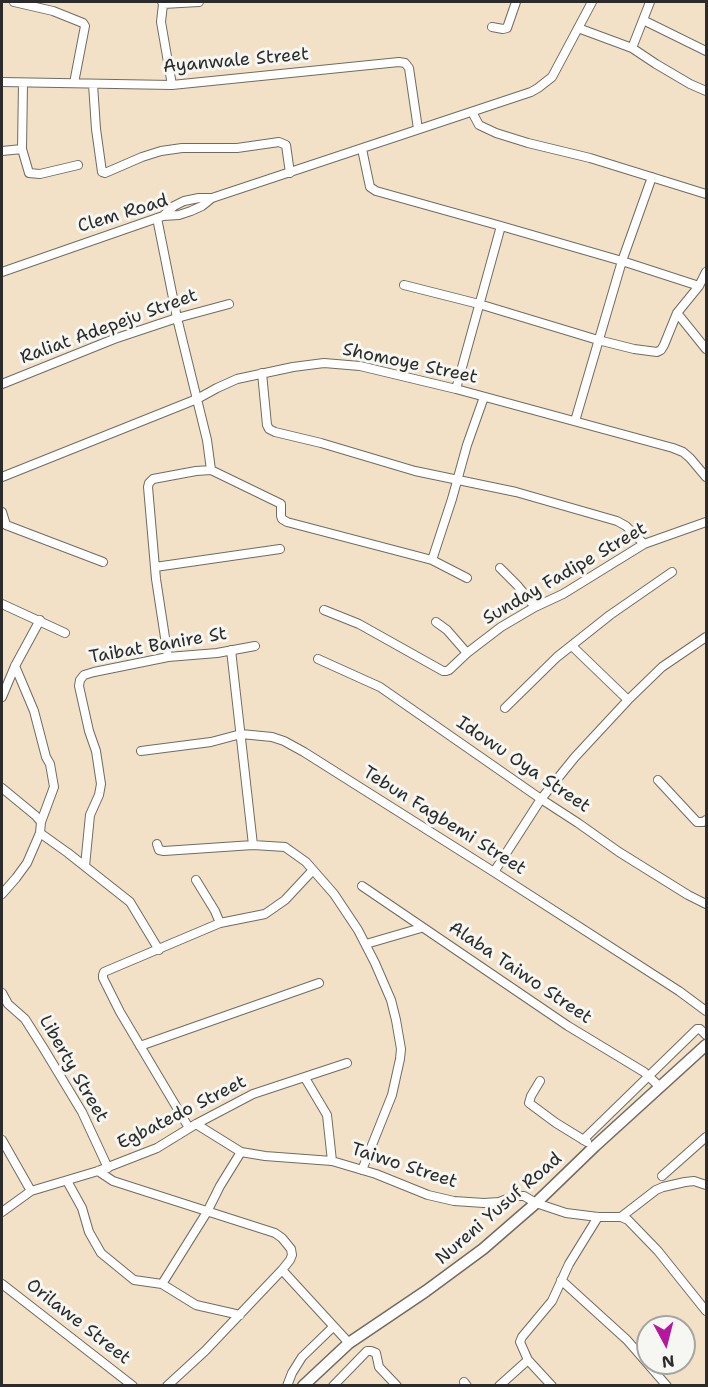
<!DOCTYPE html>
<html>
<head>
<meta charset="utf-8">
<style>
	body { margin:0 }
	#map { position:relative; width:708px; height:1387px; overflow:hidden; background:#f3e1c7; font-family:"Shantell Sans",sans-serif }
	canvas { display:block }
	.frame { position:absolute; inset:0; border:3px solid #2b2b2b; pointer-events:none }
	.north { position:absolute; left:636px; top:1315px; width:60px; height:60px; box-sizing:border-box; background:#f6f6f2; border:2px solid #a5a5a2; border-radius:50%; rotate:173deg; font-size:16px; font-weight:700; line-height:24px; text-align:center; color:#2b2b2b }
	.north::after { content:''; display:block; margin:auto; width:21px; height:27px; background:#b5179e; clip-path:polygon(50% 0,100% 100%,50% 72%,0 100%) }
</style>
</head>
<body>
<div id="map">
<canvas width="708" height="1387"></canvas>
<div class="frame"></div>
<div class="north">N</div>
</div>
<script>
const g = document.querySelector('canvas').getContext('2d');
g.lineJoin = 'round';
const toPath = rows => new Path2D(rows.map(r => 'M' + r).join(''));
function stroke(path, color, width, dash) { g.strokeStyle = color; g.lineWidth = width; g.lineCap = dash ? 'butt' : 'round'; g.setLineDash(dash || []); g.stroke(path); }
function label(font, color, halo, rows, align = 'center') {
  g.font = font + ' "Shantell Sans",sans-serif'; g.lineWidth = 6; g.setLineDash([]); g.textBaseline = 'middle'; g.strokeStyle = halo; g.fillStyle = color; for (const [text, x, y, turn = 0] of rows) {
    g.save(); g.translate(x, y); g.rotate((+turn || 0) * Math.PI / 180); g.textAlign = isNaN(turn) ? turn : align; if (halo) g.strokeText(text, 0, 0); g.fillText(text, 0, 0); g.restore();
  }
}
const minor = toPath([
	[14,2,53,11,83,23,85,26,74,83],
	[162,2,163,4,161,22,172,85],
	[163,4,199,2],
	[643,20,706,51],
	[492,27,503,29,507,28,516,2],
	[578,28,632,48,656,64,690,84,706,91],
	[632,48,650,2],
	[2,82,172,85,399,62,405,63,409,68,418,129],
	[23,83,22,149,29,173,40,174,78,165],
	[93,84,96,129,102,172,105,173,142,157,161,151,182,148,237,148,279,142,286,145,290,173],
	[472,112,479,125,496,133,528,143,590,158,706,194],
	[362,149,370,187,376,191,501,226,622,261,699,286],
	[2,151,22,149],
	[163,216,174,206,184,201,199,198,212,198],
	[157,218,177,318,207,440,211,470],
	[2,272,163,216,179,215,191,211,202,206,212,198,531,92,538,88,552,77,592,2],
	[404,285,479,304,598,340,634,349,657,352,661,350,664,345,677,313,699,286,706,272],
	[677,313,706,349],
	[262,373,267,425,269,429,275,432,321,443,415,471,516,492,617,521,626,526,644,544],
	[2,384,114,339,177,318,229,304],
	[456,389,501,226],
	[575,421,622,261,652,177],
	[2,477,197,399,217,388,237,379,293,367,324,363,360,366,456,389,673,448,683,452,690,458,706,477],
	[2,512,6,525,103,562],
	[432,560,452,499,467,445,484,397],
	[155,567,280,549],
	[500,568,517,585,535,607],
	[2,604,65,633],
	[324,610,359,624,443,671,446,671,449,670,467,653,501,627,535,607,563,594,644,544,706,522],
	[436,622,447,630,467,653],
	[572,646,628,700],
	[231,650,253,845],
	[168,657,156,579,148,487,149,483,153,479,196,471,211,470,277,502,281,504,281,516,282,519,287,522,432,560,467,578],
	[318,659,380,687,541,799,578,823,619,852,688,895,706,904],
	[15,666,34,711,46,757,50,764,54,787,41,822],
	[2,697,15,666,40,620],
	[505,708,557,657,610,615,672,572],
	[141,751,211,742,241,734,272,737,284,741,304,752,494,872,679,991,706,1011],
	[658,780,697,822,703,822,706,820],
	[2,788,36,816,41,822,40,833,68,853,130,902,159,950],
	[157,844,159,850,164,851,253,845,285,847,306,862,334,894,358,930,375,963,391,1000,396,1020,401,1049,400,1059,392,1095,362,1170],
	[85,866,90,815,99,795,101,784,96,751,89,731,79,686,80,680,84,675,94,672,168,657,217,653,255,646],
	[494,872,541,799,575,757,628,700,662,667,706,637],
	[196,880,215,911,220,923],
	[362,886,568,1026,644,1072,660,1087],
	[2,894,16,878,27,863,40,833],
	[366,944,421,928],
	[2,993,8,1004,25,1019,44,1049,82,1112,108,1168],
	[140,1046,319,983],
	[305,1078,327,1115,332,1161],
	[540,1081,531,1096,529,1103,556,1123,587,1142],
	[196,1124,241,1152,265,1156,332,1161,376,1174,428,1195,454,1201,484,1203,499,1202,515,1196,524,1196,536,1203,566,1213,598,1217,621,1217,628,1220,658,1251,706,1311],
	[189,1128,120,1012,103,978,103,975,104,972,220,923,265,914,285,900,313,870],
	[2,1140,31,1191],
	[583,1140,697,1029,700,1029,706,1035],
	[98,1171,113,1181,275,1233,282,1238,291,1249,292,1255,290,1260,282,1270,205,1351,167,1386],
	[662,1176,706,1137],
	[67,1181,82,1208,89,1232,101,1253,134,1280,162,1284,196,1305,240,1315],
	[2,1212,31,1191,98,1171,157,1148,196,1124,253,1094,347,1063],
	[621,1217,656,1190,663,1187,685,1182,694,1181,706,1185],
	[282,1270,349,1343],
	[561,1280,627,1340,667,1386],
	[2,1284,133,1386],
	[162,1284,207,1212,220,1186,241,1152],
	[464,1382,467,1386],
	[287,1386,292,1373,302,1357,333,1327],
	[333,1386,367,1351,371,1351,376,1353,379,1367,397,1386],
	[499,1386,528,1360],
	[552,1386,528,1360,520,1342,522,1337,552,1301,569,1264,598,1217]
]);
const tertiary = toPath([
	[303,1386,349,1343,426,1291,483,1249,536,1203,595,1146,706,1045]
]);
const streetNames = [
	["Ayanwale Street",236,61,-5],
	["Clem Road",123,214,-17],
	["Raliat Adepeju Street",109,327,-20],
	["Shomoye Street",410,364,12],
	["Sunday Fadipe Street",565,574,-30],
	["Taibat Banire St",158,646,-10],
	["Idowu Oya Street",523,765,34],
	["Tebun Fagbemi Street",444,821,32],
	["Alaba Taiwo Street",520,973,34],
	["Liberty Street",73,1069,60],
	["Egbatedo Street",182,1113,-27],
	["Taiwo Street",404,1166,18],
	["Nureni Yusuf Road",499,1209,-41],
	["Orilawe Street",78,1322,38]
];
stroke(minor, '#716b62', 10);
stroke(tertiary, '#716b62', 13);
stroke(minor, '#fff', 8);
stroke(tertiary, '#fff', 10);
label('18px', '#2b2b2b', '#f6f6f2', streetNames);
</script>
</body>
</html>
